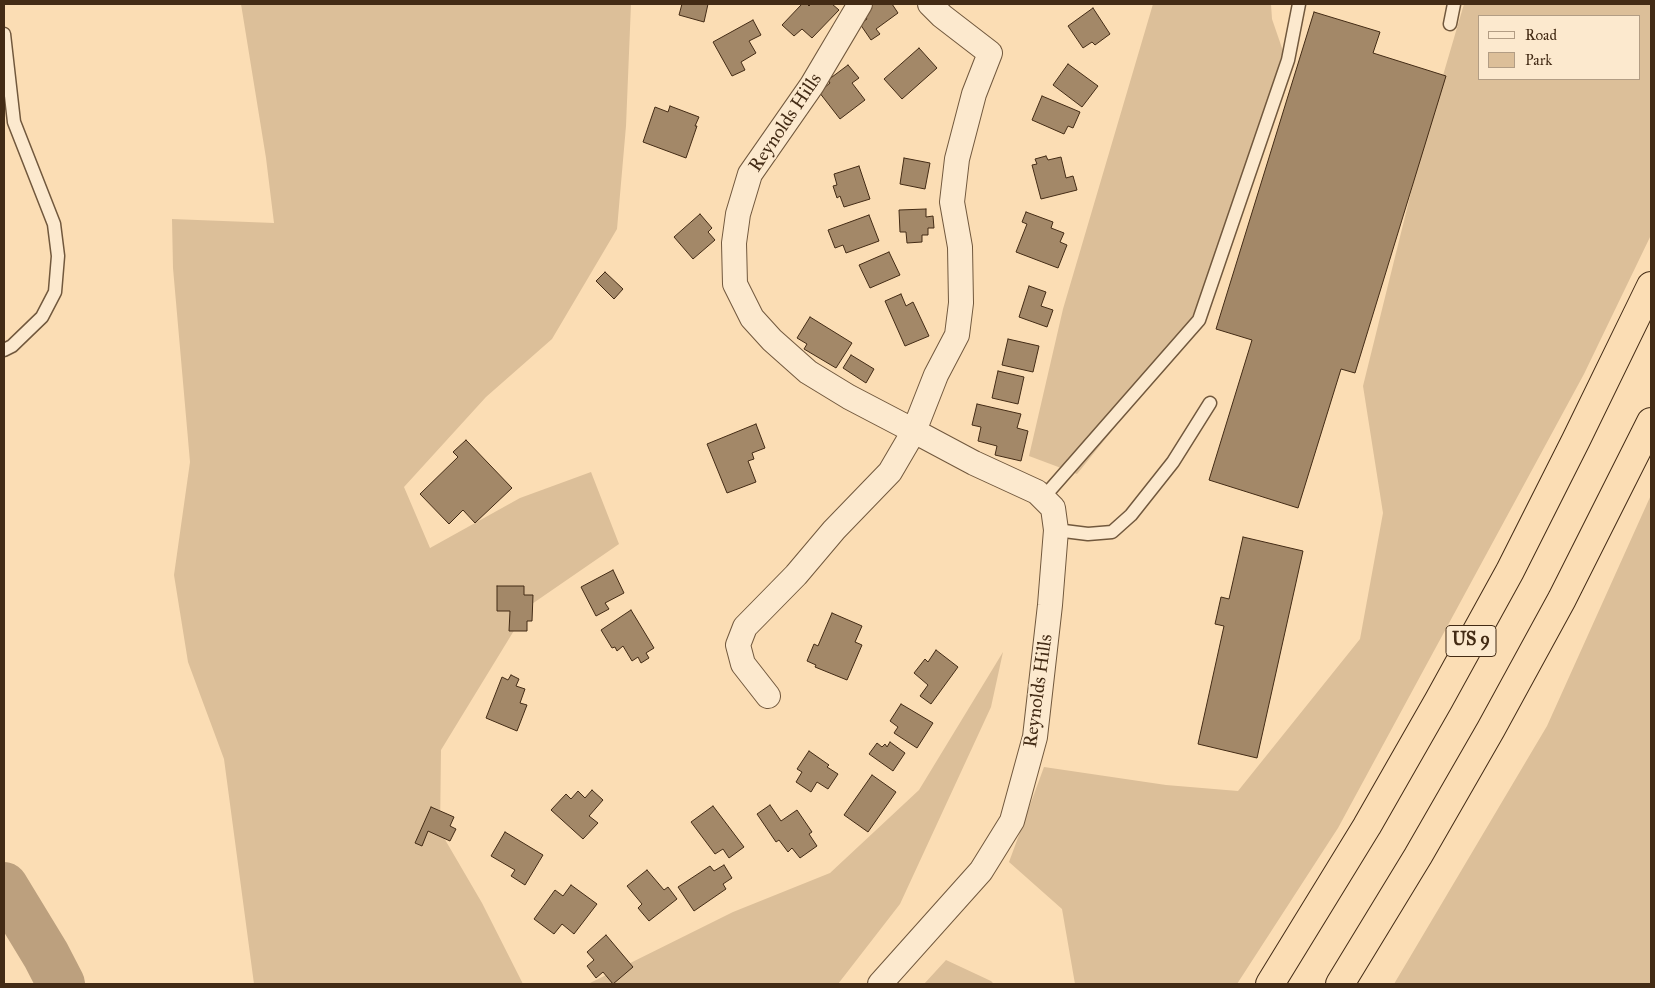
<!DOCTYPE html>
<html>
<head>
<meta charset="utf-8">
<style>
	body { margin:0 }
	#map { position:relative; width:1655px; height:988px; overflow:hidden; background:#fbddb4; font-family:"IM FELL Great Primer",serif }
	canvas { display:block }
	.frame { position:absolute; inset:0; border:5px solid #432b15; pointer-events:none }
	.legend { position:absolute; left:1478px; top:15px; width:162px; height:65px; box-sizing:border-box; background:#fce9ce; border:1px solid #b29d84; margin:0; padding:6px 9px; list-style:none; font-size:15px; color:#432b15 }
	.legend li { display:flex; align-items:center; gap:10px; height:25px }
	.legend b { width:25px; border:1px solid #b29d84 }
</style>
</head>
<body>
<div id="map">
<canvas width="1655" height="988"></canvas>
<div class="frame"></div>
<ul class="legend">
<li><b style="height:6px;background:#fce9ce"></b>Road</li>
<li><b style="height:14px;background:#dcbf99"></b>Park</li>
</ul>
</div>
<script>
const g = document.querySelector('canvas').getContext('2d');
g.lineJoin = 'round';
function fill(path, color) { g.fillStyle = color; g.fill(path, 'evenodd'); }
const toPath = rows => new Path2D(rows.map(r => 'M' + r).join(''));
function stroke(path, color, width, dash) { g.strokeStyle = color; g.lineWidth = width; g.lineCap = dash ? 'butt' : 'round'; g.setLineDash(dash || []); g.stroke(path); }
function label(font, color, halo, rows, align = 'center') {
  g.font = font + ' "IM FELL Great Primer",serif'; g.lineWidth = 4; g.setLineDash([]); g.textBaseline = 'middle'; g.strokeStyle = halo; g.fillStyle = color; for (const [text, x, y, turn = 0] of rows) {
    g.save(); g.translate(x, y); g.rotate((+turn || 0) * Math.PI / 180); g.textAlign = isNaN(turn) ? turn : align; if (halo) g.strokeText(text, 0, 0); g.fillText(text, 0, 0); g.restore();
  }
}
const green = toPath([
	[241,4,631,4,626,126,617,229,552,339,486,397,404,487,430,548,520,498,591,472,619,544,529,606,441,750,440,831,482,903,523,984,254,984,224,759,188,662,174,575,190,462,173,268,172,219,274,223,266,158],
	[1153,4,1271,4,1272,19,1283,51,1220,260,1174,354,1077,474,1029,456,1063,309],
	[1464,4,1651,4,1651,235,1584,374,1338,828,1237,984,1075,984,1062,909,1009,862,1044,767,1166,785,1238,791,1360,639,1383,513,1363,386,1424,140],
	[1479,16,1639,16,1639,79,1479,79],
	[1651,495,1651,984,1394,984,1547,726],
	[1003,652,991,707,900,904,838,984,588,984,733,912,830,873,919,790],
	[946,960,991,981,994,984,924,984]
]);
const river = toPath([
	[4,886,46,955,61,984]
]);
const building = toPath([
	[682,4,708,4,704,22,679,15,682,4],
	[802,4,807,4,809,6,811,4,832,4,839,10,812,38,802,29,794,36,782,25,802,4],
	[873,4,892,4,898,13,876,29,880,34,871,40,860,24,867,19,862,12,873,4],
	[1093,8,1110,34,1095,45,1092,42,1083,48,1068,26,1093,8],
	[1314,12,1380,32,1373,53,1446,76,1355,373,1341,369,1298,508,1209,480,1252,340,1216,329,1314,12],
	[753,20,761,35,749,41,756,53,741,62,745,70,732,76,713,42,753,20],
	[919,48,937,68,902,99,884,79,919,48],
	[1068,64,1098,86,1082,107,1053,85,1068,64],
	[848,65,859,78,852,83,865,100,840,119,819,92,830,83,828,80,848,65],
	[1042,96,1080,112,1073,128,1068,126,1064,134,1032,120,1042,96],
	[670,106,699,117,695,126,697,126,686,158,643,142,655,107,668,112,670,106],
	[1046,156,1048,160,1061,157,1066,178,1073,176,1077,190,1041,199,1032,165,1037,164,1035,159,1046,156],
	[904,158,930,163,925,189,900,184,904,158],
	[859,166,870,199,844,207,840,196,837,198,833,186,837,185,834,174,859,166],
	[926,209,926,217,933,216,934,228,928,228,928,235,922,235,922,242,907,243,906,232,900,232,899,210,926,209],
	[1026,212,1053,222,1051,228,1064,233,1060,242,1067,245,1058,268,1016,252,1027,224,1022,222,1026,212],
	[700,214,712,228,708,232,715,240,693,259,674,237,700,214],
	[869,215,879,241,846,253,843,245,835,248,828,230,869,215],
	[889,252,900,275,870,288,859,265,889,252],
	[605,272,623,289,614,299,596,281,605,272],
	[1029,286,1046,292,1041,306,1053,310,1047,327,1019,317,1029,286],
	[901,294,906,306,913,302,929,336,905,346,885,301,901,294],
	[810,317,852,343,836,368,804,349,807,344,797,338,810,317],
	[1008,339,1039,346,1033,372,1002,365,1008,339],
	[851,355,874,369,866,383,843,368,851,355],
	[998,371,1024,377,1018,404,992,398,998,371],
	[977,404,1021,414,1017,428,1028,431,1021,461,995,455,997,446,978,441,981,427,972,425,977,404],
	[756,424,765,448,752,453,754,459,748,461,756,482,727,493,707,444,756,424],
	[466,440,512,488,475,523,463,510,449,524,420,494,458,457,453,452,466,440],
	[1243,537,1303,551,1257,758,1198,744,1224,626,1215,624,1221,597,1229,599,1243,537],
	[613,570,624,593,605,603,609,609,596,616,581,587,613,570],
	[497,586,524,586,524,595,533,595,532,621,527,621,527,631,509,631,510,611,497,611,497,586],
	[631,610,654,648,646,653,649,658,641,663,638,657,632,661,623,646,617,651,615,647,612,648,601,630,631,610],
	[832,613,862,626,855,642,862,645,847,680,815,667,816,665,807,661,814,644,818,646,832,613],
	[936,650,958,667,931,704,920,696,928,685,914,673,925,659,928,662,936,650],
	[511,675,519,679,516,686,525,689,520,703,527,705,517,731,486,718,502,677,508,680,511,675],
	[901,704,933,723,917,748,894,733,898,727,890,721,901,704],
	[890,742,905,753,893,771,869,754,877,743,882,747,885,744,887,747,890,742],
	[809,751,829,765,827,767,838,774,828,789,817,782,811,792,796,782,802,772,797,769,809,751],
	[872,775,896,792,868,832,844,815,872,775],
	[592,790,603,800,589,816,598,823,583,839,551,810,566,794,571,799,578,791,585,798,592,790],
	[770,805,781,821,797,810,812,832,809,834,817,846,800,858,792,848,788,852,779,840,776,842,757,814,770,805],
	[713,806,744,847,729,858,723,849,715,854,691,822,713,806],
	[431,807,454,817,450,826,456,829,450,841,428,831,422,846,415,843,431,807],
	[505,832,543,855,525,885,511,876,515,870,491,856,505,832],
	[724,865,732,878,723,884,726,889,694,911,678,887,710,866,714,871,724,865],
	[647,870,664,890,668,887,677,899,649,921,638,908,642,904,627,886,647,870],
	[571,885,597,904,574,934,562,924,554,934,534,919,555,890,563,896,571,885],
	[606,935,633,967,613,984,603,972,596,978,587,966,594,960,587,952,606,935]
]);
const lane = toPath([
	[1450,24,1454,4],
	[4,34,14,122,54,224,58,256,55,292,42,317,12,346,4,350],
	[1043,498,1199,320,1288,60,1299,4],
	[1056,530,1088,534,1112,532,1131,515,1173,462,1210,403]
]);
const street = toPath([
	[860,4,812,85,750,174,738,214,734,243,735,284,752,318,772,340,808,372,849,397,914,431,936,375,957,335,961,303,960,247,952,202,957,159,974,94,990,53,942,16,930,4],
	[768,696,743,664,738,645,745,627,796,575,834,530,890,472,914,431,974,463,1037,492,1053,508,1056,530,1050,605,1035,737,1012,821,981,871,880,984]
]);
const highway = toPath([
	[1270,984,1367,826,1439,700,1510,571,1576,440,1651,286],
	[1340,984,1418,856,1491,729,1562,599,1651,422]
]);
const shields = [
	[1471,641,50]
];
const shieldNames = [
	["US 9",1471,641]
];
const streetNames = [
	["Reynolds Hills",786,123,-56],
	["Reynolds Hills",1039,691,-82]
];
fill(green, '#dcbf99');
stroke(river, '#bca07e', 48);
fill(building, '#a38868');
stroke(building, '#432b15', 1);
stroke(lane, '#71583d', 15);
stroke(street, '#71583d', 26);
stroke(highway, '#432b15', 30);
stroke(lane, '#fce9ce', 12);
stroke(street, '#fce9ce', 24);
stroke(highway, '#fbddb4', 28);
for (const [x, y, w] of shields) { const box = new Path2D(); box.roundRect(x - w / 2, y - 15.5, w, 31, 4); g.fillStyle = '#fce9ce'; g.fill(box); stroke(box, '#432b15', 1); }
label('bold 18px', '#432b15', null, shieldNames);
label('19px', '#432b15', '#fce9ce', streetNames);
</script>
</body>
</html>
